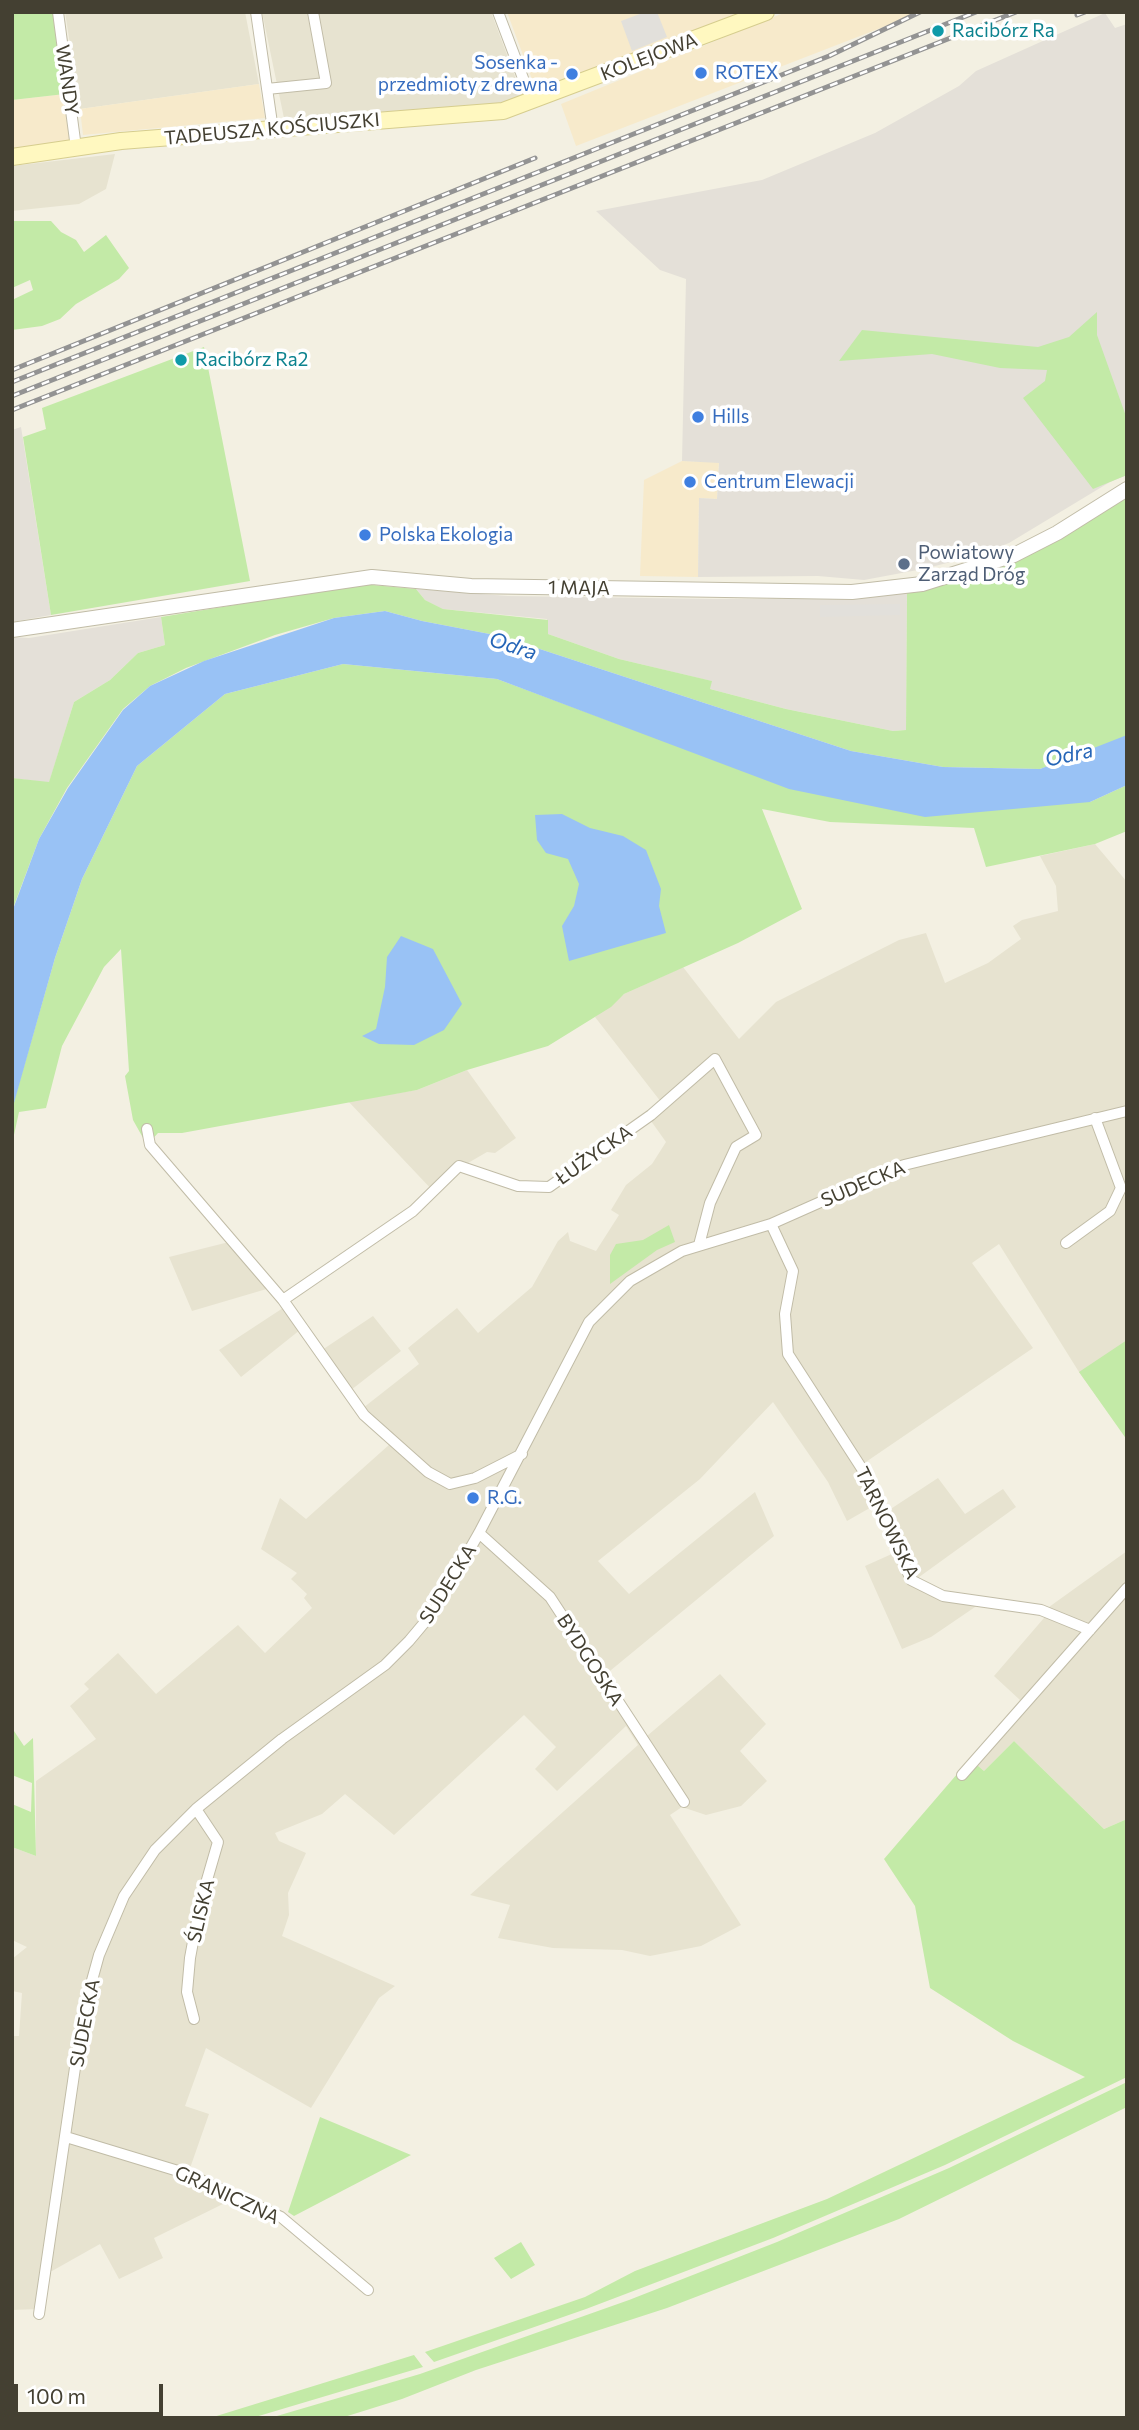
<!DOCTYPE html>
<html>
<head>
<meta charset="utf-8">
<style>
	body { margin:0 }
	#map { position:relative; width:1139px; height:2430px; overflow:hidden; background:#f3f0e2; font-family:Commissioner,sans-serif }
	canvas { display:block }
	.frame { position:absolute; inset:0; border:14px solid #444032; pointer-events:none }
	.scale { position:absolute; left:14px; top:2384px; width:149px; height:32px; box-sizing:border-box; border:4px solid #444032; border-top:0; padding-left:9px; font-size:21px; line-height:24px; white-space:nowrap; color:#444032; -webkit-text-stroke:5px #fff; paint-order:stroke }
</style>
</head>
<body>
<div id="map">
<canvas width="1139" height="2430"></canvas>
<div class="frame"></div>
<div class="scale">100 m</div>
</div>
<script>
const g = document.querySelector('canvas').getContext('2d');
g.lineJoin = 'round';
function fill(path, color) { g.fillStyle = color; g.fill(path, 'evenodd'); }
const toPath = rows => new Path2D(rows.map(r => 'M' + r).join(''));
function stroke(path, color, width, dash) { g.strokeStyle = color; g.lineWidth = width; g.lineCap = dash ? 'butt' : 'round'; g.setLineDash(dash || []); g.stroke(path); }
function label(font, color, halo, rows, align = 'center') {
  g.font = font + ' Commissioner,sans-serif'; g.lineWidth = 7; g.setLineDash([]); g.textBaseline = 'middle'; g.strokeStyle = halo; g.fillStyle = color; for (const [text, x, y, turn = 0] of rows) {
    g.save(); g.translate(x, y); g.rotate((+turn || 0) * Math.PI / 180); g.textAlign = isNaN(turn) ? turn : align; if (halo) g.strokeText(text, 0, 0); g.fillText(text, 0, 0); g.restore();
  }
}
const residential = toPath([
	[65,12,245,12,259,84,80,109],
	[262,12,491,12,522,95,520,100,505,104,284,118],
	[115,154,106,189,79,204,12,211,12,166],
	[1095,844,1127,882,1127,1439,1079,1372,999,1244,972,1263,1033,1348,857,1468,875,1505,847,1521,828,1482,773,1402,700,1479,598,1561,629,1594,755,1492,774,1536,605,1675,647,1736,720,1674,766,1724,740,1751,767,1781,741,1806,706,1815,682,1807,670,1815,741,1925,701,1946,650,1956,622,1950,553,1948,498,1938,510,1905,470,1895,638,1745,626,1726,557,1791,535,1769,556,1747,524,1715,394,1835,345,1794,322,1814,275,1833,279,1841,306,1853,288,1893,289,1915,282,1936,395,1986,379,1998,311,2108,206,2048,185,2106,209,2114,189,2171,249,2196,227,2202,154,2238,163,2258,119,2279,100,2244,52,2271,43,2270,38,2309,12,2310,12,2036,19,2036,22,1993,12,1991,12,1959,27,1947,12,1940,12,1847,36,1856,36,1781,96,1739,70,1706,89,1689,84,1684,118,1653,156,1694,238,1625,265,1653,312,1608,304,1598,307,1594,291,1579,297,1573,261,1549,280,1498,306,1519,390,1444,363,1408,419,1364,408,1348,457,1308,478,1333,532,1287,558,1241,568,1232,570,1241,596,1251,619,1215,611,1210,626,1185,652,1164,666,1142,646,1114,661,1102,595,1017,624,994,683,967,739,1039,776,1002,899,940,926,933,945,983,988,963,1021,939,1013,926,1022,920,1058,911,1056,886,1040,856],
	[467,1070,516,1138,495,1153,487,1152,468,1163,462,1172,451,1178,435,1193,348,1101,417,1090],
	[229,1242,270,1288,192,1311,169,1257],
	[283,1308,300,1330,241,1377,219,1350],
	[373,1316,401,1351,351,1390,322,1350],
	[938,1478,965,1514,1003,1489,1016,1507,915,1580,886,1512],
	[1127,1551,1127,1819,1104,1829,1014,1741,984,1771,970,1759,1020,1700,994,1676,1044,1618,1049,1607],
	[894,1553,907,1582,926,1594,978,1605,931,1637,902,1649,865,1566]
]);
const commercial = toPath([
	[507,12,745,12,536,90],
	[786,12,922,12,576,146,561,104],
	[259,84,265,118,83,135,80,109],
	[65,94,71,142,12,150,12,100],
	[682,461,719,462,717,499,699,498,698,577,640,576,644,480]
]);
const industrial = toPath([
	[1105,13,1115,28,1127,24,1127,475,1110,482,1009,543,975,556,923,569,864,580,818,576,698,577,699,498,717,499,719,463,682,461,686,279,660,270,596,211,762,180,875,133,959,86,976,71],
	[21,427,51,615,12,622,12,430],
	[416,589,508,596,714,599,865,598,907,592,906,730,893,731,786,709,710,689,711,681,619,659,548,634,547,619,443,609,425,600],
	[161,617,165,645,138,653,110,680,74,702,49,783,12,778,12,637,29,638]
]);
const green = toPath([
	[12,12,53,12,65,94,12,100],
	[14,221,51,221,61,232,76,240,84,252,106,235,129,268,119,279,76,304,60,319,42,326,12,330,12,300,33,290,30,280,12,288],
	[1097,312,1097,335,1127,419,1127,475,1093,489,1023,398,1045,381,1047,370,1000,368,932,354,839,361,862,330,1038,347,1069,337],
	[204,347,250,581,51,615,23,437,46,429,42,408],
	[1127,494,1127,737,1040,769,943,767,851,751,500,636,422,621,385,611,334,618,275,635,186,668,150,686,123,709,67,788,39,839,12,911,12,778,49,782,74,702,110,680,138,653,165,645,161,617,362,584,416,589,425,600,443,609,548,620,548,634,619,659,712,681,710,689,786,709,893,731,906,730,907,592,1017,560],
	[343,664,497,679,683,748,1090,802,1127,785,1127,831,1095,844,986,867,974,828,830,822,762,809,802,909,738,943,624,994,611,1007,548,1046,467,1070,417,1090,182,1133,158,1133,147,1145,133,1120,125,1076,129,1071,121,949,104,967,62,1046,46,1108,19,1112,12,1144,12,1108,55,958,82,879,137,766,225,694],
	[669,1225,675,1242,657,1250,610,1284,610,1255,616,1244,643,1240],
	[1127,1340,1127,1440,1079,1372],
	[12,1703,14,1731,24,1746,33,1738,36,1856,12,1847,12,1804,31,1812,32,1783,12,1775],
	[1014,1741,1104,1829,1127,1819,1127,2077,945,2165,773,2238,586,2309,434,2362,425,2352,585,2297,635,2271,827,2199,1085,2077,1013,2041,930,1988,915,1906,884,1859,970,1759,984,1771],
	[1127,2082,1127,2107,899,2219,667,2308,476,2370,402,2399,341,2418,270,2418,420,2374,629,2300,777,2242,949,2168],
	[320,2117,411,2155,294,2216,288,2212],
	[521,2242,535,2265,511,2279,494,2258],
	[414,2355,423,2367,252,2418,210,2418]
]);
const parking = toPath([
	[645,12,657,12,667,37,632,51,621,21],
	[900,604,900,615,820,617,820,605]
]);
const water = toPath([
	[385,611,422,621,500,636,851,751,943,767,1040,769,1127,735,1127,785,1090,802,925,817,789,789,497,679,343,664,225,694,137,766,82,879,55,958,12,1110,12,912,39,839,68,788,123,710,150,686,204,661,334,618],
	[562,814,590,828,623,836,646,850,661,889,659,906,666,933,569,961,562,926,574,906,579,884,568,859,546,853,537,840,535,815],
	[401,936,433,949,462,1004,444,1030,414,1045,379,1044,362,1036,376,1029,385,987,387,957]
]);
const minor = toPath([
	[58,12,76,148],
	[256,12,273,130],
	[498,12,532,102],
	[267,89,326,83,313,12],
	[147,1129,150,1145,283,1300,364,1415,428,1472,450,1484,475,1478,522,1454],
	[771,1224,793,1271,785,1314,788,1354,866,1475,911,1580,943,1596,1041,1610,1090,1630],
	[1066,1243,1110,1211,1121,1188,1095,1118],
	[283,1300,413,1211,459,1166,518,1186,549,1187,651,1115,715,1059,756,1135,736,1147,710,1203,699,1245],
	[479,1533,550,1597,684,1802],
	[962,1775,1127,1588],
	[194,2019,187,1992,190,1958,200,1904,218,1842,196,1809],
	[66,2137,188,2174,281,2217,368,2290],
	[39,2314,83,2013,99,1955,124,1896,155,1850,196,1809,282,1739,385,1665,409,1641,435,1610,479,1533,589,1322,630,1281,682,1251,771,1224,904,1165,1127,1111]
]);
const tertiary = toPath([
	[12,630,372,577,471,586,852,592,922,584,1014,555,1057,533,1127,489]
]);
const secondary = toPath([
	[12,157,121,141,503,111,766,12]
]);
const rail = toPath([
	[1077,15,1085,12],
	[12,370,535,158],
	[12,382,829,56,920,12],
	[12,396,976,12],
	[12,410,1016,12]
]);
const markers = [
	[938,31,7,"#0f9aa8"],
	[701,73,7,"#3f7fe0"],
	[572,74,7,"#3f7fe0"],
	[181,360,7,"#0f9aa8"],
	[698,417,7,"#3f7fe0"],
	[690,482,7,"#3f7fe0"],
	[365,535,7,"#3f7fe0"],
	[904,564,7,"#5c6f8a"],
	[473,1498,7,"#3f7fe0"]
];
const cultureNames = [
	["Racibórz Ra",952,31],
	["Racibórz Ra2",195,360]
];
const streetNames = [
	["KOLEJOWA",649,57,-21],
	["WANDY",67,80,82],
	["TADEUSZA KOŚCIUSZKI",272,129,-5],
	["1 MAJA",579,588,1],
	["ŁUŻYCKA",594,1155,-35],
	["SUDECKA",863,1184,-23],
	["TARNOWSKA",887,1523,64],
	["SUDECKA",448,1584,-58],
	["BYDGOSKA",590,1660,57],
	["ŚLISKA",201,1911,-77],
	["SUDECKA",85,2023,-79],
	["GRANICZNA",227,2195,25]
];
const shopNames = [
	["Sosenka -",558,63,"right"],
	["przedmioty z drewna",558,85,"right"],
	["ROTEX",715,73],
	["Hills",712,417],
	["Centrum Elewacji",704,482],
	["Polska Ekologia",379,535],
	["R.G.",487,1498]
];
const serviceNames = [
	["Powiatowy",918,553],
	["Zarząd Dróg",918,575]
];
const waterNames = [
	["Odra",513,646,18],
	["Odra",1069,755,-12]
];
fill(residential, '#e7e3d0');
fill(commercial, '#f7eacb');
fill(industrial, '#e4e0d8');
fill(green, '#c3eaa7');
fill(parking, '#e2e0db');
fill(water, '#99c2f5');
stroke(minor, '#c1bca7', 12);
stroke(tertiary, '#c1bca7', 16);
stroke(secondary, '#d6cd8e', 18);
stroke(minor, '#fff', 10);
stroke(tertiary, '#fff', 14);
stroke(secondary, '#fff8c0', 16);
stroke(rail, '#939393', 5);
stroke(rail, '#fff', 2.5, [8]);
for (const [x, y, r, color] of markers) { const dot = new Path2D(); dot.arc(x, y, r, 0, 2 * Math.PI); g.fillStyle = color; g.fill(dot); stroke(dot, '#fff', 2.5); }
label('19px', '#0d838f', '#fff', cultureNames, 'left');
label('19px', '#444032', '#fff', streetNames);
label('19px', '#366cbe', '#fff', shopNames, 'left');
label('19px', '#4e5e75', '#fff', serviceNames, 'left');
label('italic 21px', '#2565b7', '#fff', waterNames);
</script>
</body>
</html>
